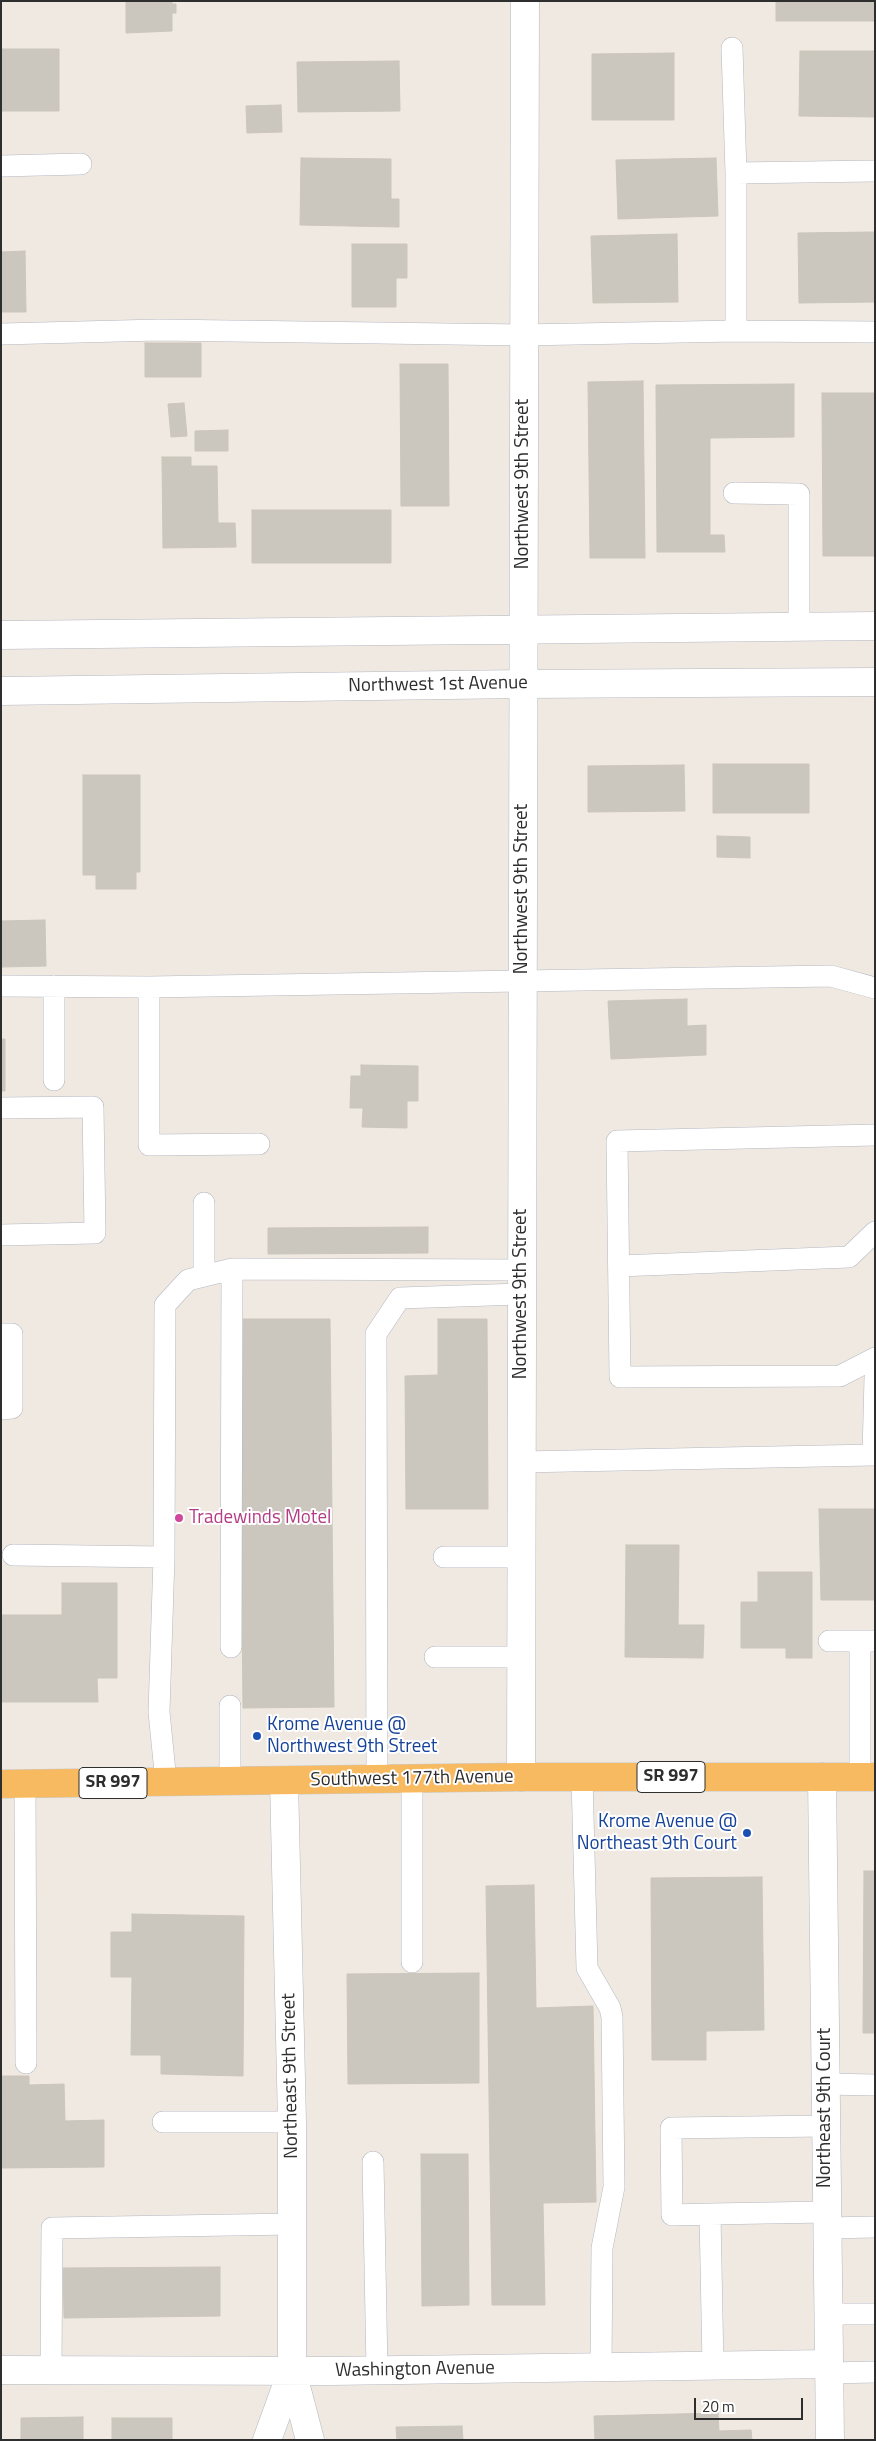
<!DOCTYPE html>
<html>
<head>
<meta charset="utf-8">
<style>
	body { margin:0 }
	#map { position:relative; width:876px; height:2441px; overflow:hidden; background:#efe9e1; font-family:"Titillium Web",sans-serif }
	canvas { display:block }
	.frame { position:absolute; inset:0; border:2px solid #2e2e2e; pointer-events:none }
	.scale { position:absolute; left:694px; top:2398px; width:109px; height:22px; box-sizing:border-box; border:2px solid #2e2e2e; border-top:0; padding-left:6px; font-size:15px; line-height:18px; white-space:nowrap; color:#2e2e2e; -webkit-text-stroke:4px #fff; paint-order:stroke }
</style>
</head>
<body>
<div id="map">
<canvas width="876" height="2441"></canvas>
<div class="frame"></div>
<div class="scale">20 m</div>
</div>
<script>
const g = document.querySelector('canvas').getContext('2d');
g.lineJoin = 'round';
function fill(path, color) { g.fillStyle = color; g.fill(path, 'evenodd'); }
const toPath = rows => new Path2D(rows.map(r => 'M' + r).join(''));
function stroke(path, color, width, dash) { g.strokeStyle = color; g.lineWidth = width; g.lineCap = dash ? 'butt' : 'round'; g.setLineDash(dash || []); g.stroke(path); }
function label(font, color, halo, rows, align = 'center') {
  g.font = font + ' "Titillium Web",sans-serif'; g.lineWidth = 4; g.setLineDash([]); g.textBaseline = 'middle'; g.strokeStyle = halo; g.fillStyle = color; for (const [text, x, y, turn = 0] of rows) {
    g.save(); g.translate(x, y); g.rotate((+turn || 0) * Math.PI / 180); g.textAlign = isNaN(turn) ? turn : align; if (halo) g.strokeText(text, 0, 0); g.fillText(text, 0, 0); g.restore();
  }
}
const building = toPath([
	[126,1,172,1,172,4,176,4,176,13,172,13,172,31,126,33,126,1],
	[776,1,875,1,875,21,776,21,776,1],
	[1,49,59,49,59,111,1,111,1,49],
	[800,51,875,51,875,117,799,116,800,51],
	[674,53,674,120,592,120,592,54,674,53],
	[399,61,400,111,298,112,297,62,399,61],
	[281,105,282,132,247,133,246,106,281,105],
	[301,158,391,159,391,199,399,199,399,227,300,225,301,158],
	[716,158,718,216,618,219,616,160,716,158],
	[875,232,875,302,799,303,798,233,875,232],
	[677,234,678,302,593,303,591,236,677,234],
	[352,244,407,244,407,278,396,278,396,307,352,307,352,244],
	[25,251,26,312,1,312,1,252,25,251],
	[145,343,201,343,201,377,145,377,145,343],
	[400,364,448,364,449,506,401,506,400,364],
	[643,381,645,558,590,558,588,382,643,381],
	[794,384,794,437,710,438,710,535,724,535,725,552,657,552,656,385,794,384],
	[822,393,874,393,875,556,823,556,822,393],
	[184,403,187,436,171,437,168,404,184,403],
	[228,430,228,451,195,451,195,431,228,430],
	[162,457,191,457,191,466,217,466,218,523,235,523,236,547,163,548,162,457],
	[252,510,391,510,391,563,252,563,252,510],
	[713,764,809,764,809,813,713,813,713,764],
	[684,765,685,811,588,812,588,766,684,765],
	[83,775,140,775,140,872,136,872,136,889,96,889,96,875,83,875,83,775],
	[717,836,750,837,750,858,717,857,717,836],
	[45,920,46,966,1,967,1,921,45,920],
	[687,999,687,1026,706,1025,706,1055,611,1059,608,1001,687,999],
	[1,1039,5,1039,5,1091,1,1091,1,1039],
	[361,1065,418,1066,418,1101,407,1101,407,1128,362,1127,363,1108,350,1108,351,1076,361,1076,361,1065],
	[428,1227,428,1253,268,1254,268,1228,428,1227],
	[239,1319,330,1319,334,1707,243,1708,239,1319],
	[438,1319,487,1319,488,1509,406,1509,405,1376,438,1375,438,1319],
	[819,1509,875,1509,875,1600,821,1600,819,1509],
	[626,1545,679,1545,678,1625,704,1625,703,1658,625,1657,626,1545],
	[758,1572,812,1572,812,1658,786,1658,786,1648,741,1648,741,1602,758,1602,758,1572],
	[62,1583,117,1583,117,1678,97,1678,98,1702,1,1702,1,1615,62,1615,62,1583],
	[864,1871,875,1871,875,2033,863,2033,864,1871],
	[762,1877,764,2030,706,2031,706,2060,652,2060,651,1878,762,1877],
	[534,1885,536,2008,593,2006,596,2202,543,2203,545,2305,492,2305,486,1886,534,1885],
	[132,1914,244,1916,243,2076,161,2074,161,2055,131,2055,132,1977,111,1977,111,1932,132,1932,132,1914],
	[479,1973,479,2083,348,2084,347,1974,479,1973],
	[1,2076,29,2076,29,2085,64,2084,65,2121,104,2120,104,2167,1,2168,1,2076],
	[421,2154,468,2154,469,2305,422,2306,421,2154],
	[220,2267,220,2316,64,2318,63,2268,220,2267],
	[718,2413,719,2431,751,2430,752,2440,595,2440,594,2416,718,2413],
	[83,2417,83,2440,21,2440,21,2418,83,2417],
	[112,2418,172,2418,172,2440,112,2440,112,2418],
	[462,2426,463,2440,397,2440,396,2427,462,2426]
]);
const service = toPath([
	[732,48,736,173,875,171],
	[1,166,81,164],
	[736,331,875,332],
	[1,334,159,330,523,335,736,331,736,173],
	[734,493,799,494,799,627],
	[1,986,149,987,831,976,875,988],
	[54,986,54,1080],
	[149,987,149,1145,259,1144],
	[1,1108,93,1107,95,1233,1,1235],
	[875,1135,617,1141,620,1377,840,1376,875,1358],
	[619,1266,849,1257,875,1232],
	[204,1274,204,1203],
	[1,1334,12,1334,12,1408,1,1409],
	[875,1377,873,1455,875,1455],
	[521,1462,873,1455],
	[13,1555,164,1557,159,1712,166,1782],
	[164,1557,165,1305,188,1280,232,1269,521,1270],
	[444,1557,521,1557],
	[829,1641,875,1641],
	[860,1641,860,1777],
	[231,1647,232,1269],
	[435,1657,521,1657],
	[230,1706,230,1781],
	[582,1777,587,1968,610,2008,612,2017,614,2187,602,2248,601,2367],
	[412,1779,412,1962],
	[377,1780,376,1334,400,1298,521,1294],
	[25,1784,26,2063],
	[825,2084,875,2085],
	[163,2122,292,2122],
	[373,2162,377,2370],
	[710,2214,672,2215,671,2128,825,2126],
	[827,2228,875,2227],
	[828,2314,875,2314],
	[713,2366,710,2214,826,2212],
	[51,2370,52,2228,293,2224],
	[829,2373,875,2372]
]);
const minor = toPath([
	[1,635,875,626],
	[1,691,523,684,875,682],
	[521,1777,525,1],
	[822,1777,830,2440],
	[284,1781,292,2122,292,2371,310,2440],
	[1,2370,331,2371,829,2364],
	[267,2440,292,2371]
]);
const trunk = toPath([
	[1,1784,521,1777,875,1777]
]);
const markers = [
	[179,1518,5,"#d1479c"],
	[257,1736,5,"#1a4fb4"],
	[747,1833,5,"#1a4fb4"]
];
const shields = [
	[671,1777,68],
	[113,1783,68]
];
const shieldNames = [
	["SR 997",671,1777],
	["SR 997",113,1783]
];
const streetNames = [
	["Northwest 9th Street",523,484,-90],
	["Northwest 1st Avenue",438,685,-1],
	["Northwest 9th Street",522,889,-90],
	["Northwest 9th Street",521,1294,-90],
	["Southwest 177th Avenue",412,1779,-1],
	["Northeast 9th Street",291,2076,-91],
	["Northeast 9th Court",825,2108,-90],
	["Washington Avenue",415,2370,-1]
];
const hotelNames = [
	["Tradewinds Motel",189,1518]
];
const transitNames = [
	["Krome Avenue @",267,1725],
	["Northwest 9th Street",267,1747],
	["Krome Avenue @",737,1822,"right"],
	["Northeast 9th Court",737,1844,"right"]
];
fill(building, '#cbc7bf');
stroke(building, '#cbc5ba', 1);
stroke(service, '#b4b7c1', 22);
stroke(minor, '#b4b7c1', 29);
stroke(trunk, '#c9c9c9', 29);
stroke(service, '#fff', 21);
stroke(minor, '#fff', 28);
stroke(trunk, '#f8ba60', 28);
for (const [x, y, r, color] of markers) { const dot = new Path2D(); dot.arc(x, y, r, 0, 2 * Math.PI); g.fillStyle = color; g.fill(dot); stroke(dot, '#fff', 2); }
for (const [x, y, w] of shields) { const box = new Path2D(); box.roundRect(x - w / 2, y - 15.5, w, 31, 4); g.fillStyle = '#fff'; g.fill(box); stroke(box, '#2e2e2e', 1); }
label('bold 18px', '#2e2e2e', null, shieldNames);
label('19px', '#2e2e2e', '#fff', streetNames);
label('19px', '#b23c85', '#fff', hotelNames, 'left');
label('19px', '#164399', '#fff', transitNames, 'left');
</script>
</body>
</html>
